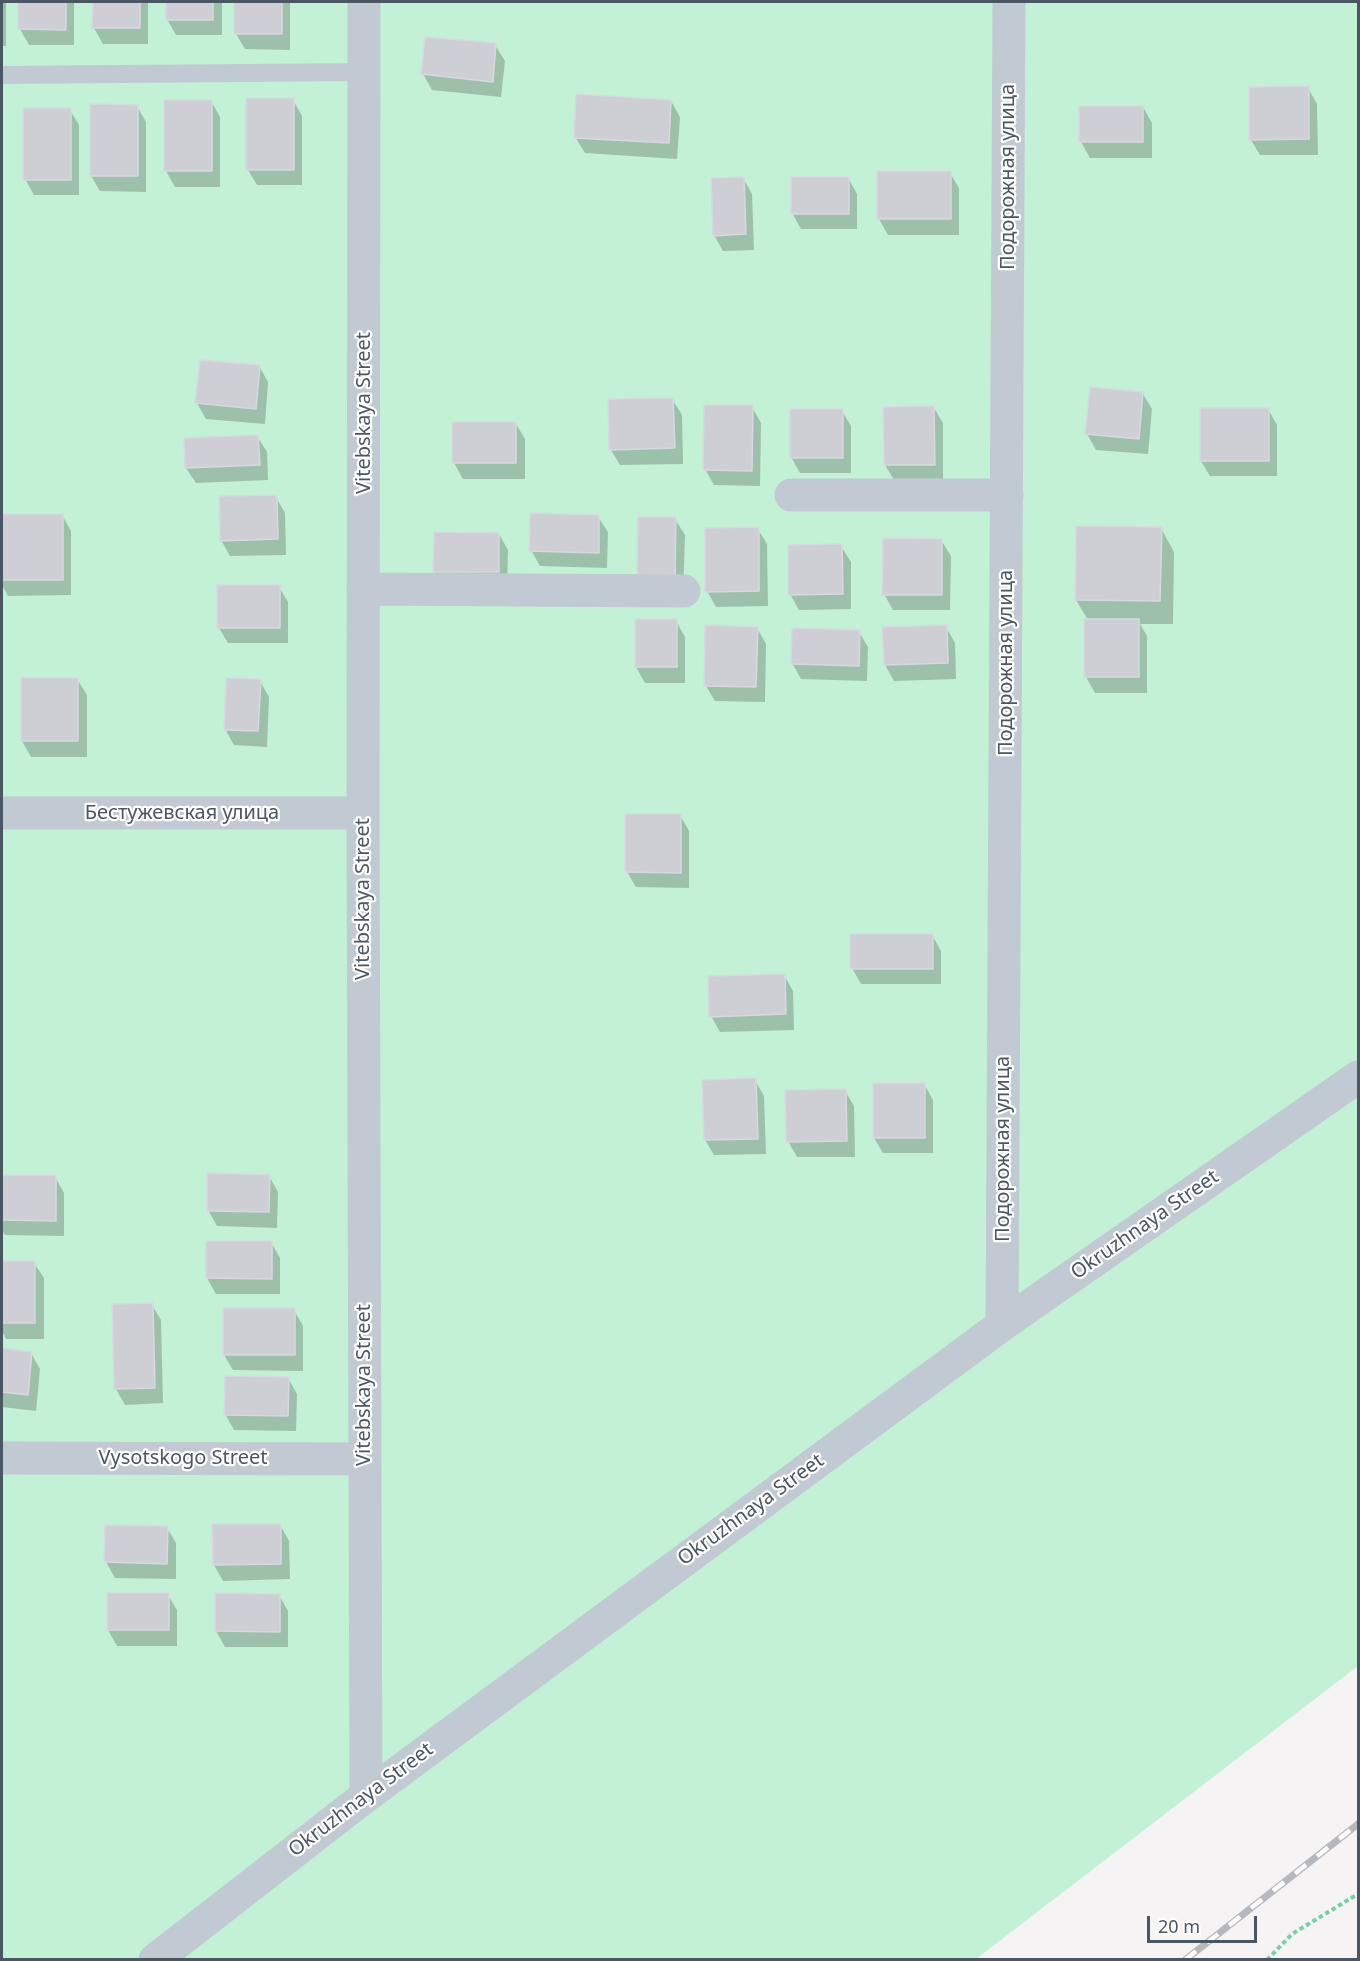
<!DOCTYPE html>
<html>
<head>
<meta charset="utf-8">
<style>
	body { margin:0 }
	#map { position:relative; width:1360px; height:1961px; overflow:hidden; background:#f5f3f3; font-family:"Noto Sans",sans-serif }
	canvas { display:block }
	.frame { position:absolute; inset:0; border:3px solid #4a5661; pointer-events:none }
	.scale { position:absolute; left:1147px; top:1916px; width:110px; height:27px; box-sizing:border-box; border:3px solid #4a5661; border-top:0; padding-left:8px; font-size:18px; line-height:21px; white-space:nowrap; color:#4a5661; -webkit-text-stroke:4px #fff; paint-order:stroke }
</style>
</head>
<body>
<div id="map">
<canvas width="1360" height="1961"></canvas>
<div class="frame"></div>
<div class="scale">20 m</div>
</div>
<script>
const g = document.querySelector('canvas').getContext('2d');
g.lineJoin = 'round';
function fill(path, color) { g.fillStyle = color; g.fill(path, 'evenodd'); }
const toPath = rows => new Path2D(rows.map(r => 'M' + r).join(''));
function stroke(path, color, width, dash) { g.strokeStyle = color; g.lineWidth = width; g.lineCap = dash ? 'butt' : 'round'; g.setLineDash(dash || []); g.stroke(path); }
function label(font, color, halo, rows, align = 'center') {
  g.font = font + ' "Noto Sans",sans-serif'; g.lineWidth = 4.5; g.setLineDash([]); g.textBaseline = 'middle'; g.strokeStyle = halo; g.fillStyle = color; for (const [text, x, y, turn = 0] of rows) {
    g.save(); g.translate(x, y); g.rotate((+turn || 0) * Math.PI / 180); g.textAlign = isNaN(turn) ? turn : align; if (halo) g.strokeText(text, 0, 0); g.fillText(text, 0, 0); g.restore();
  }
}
const green = toPath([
	[2,2,1358,2,1358,1666,976,1959,2,1960]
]);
const shadow = toPath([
	[2,2,6,2,6,46,2,46],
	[20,2,74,2,74,45,29,45,20,29],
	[94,2,148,2,148,44,103,44,94,28],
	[167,2,222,2,222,35,176,35,167,19],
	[236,2,290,2,290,50,245,49,236,34],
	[495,45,505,61,501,97,432,90,423,74],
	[1308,88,1317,104,1318,155,1260,155,1251,140],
	[293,100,302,116,302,185,257,185,248,170],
	[211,101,220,117,220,187,175,187,166,171],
	[671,101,680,117,677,159,585,153,575,137],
	[137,106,146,122,146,192,100,191,91,176],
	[1081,107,1143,107,1152,123,1152,158,1090,158,1081,142],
	[70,110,79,125,79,195,34,195,25,179],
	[950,173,959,188,959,235,888,235,879,219],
	[743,178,752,194,754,250,723,251,714,235],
	[848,178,857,194,857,229,801,229,792,213],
	[259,366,268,382,265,424,206,419,197,403],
	[1143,394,1152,409,1148,454,1096,450,1087,434],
	[672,399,682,415,683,464,620,465,611,450],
	[752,407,761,423,760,486,714,485,705,469],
	[934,408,943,423,943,480,894,480,885,465],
	[1268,409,1277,425,1277,476,1210,476,1201,461],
	[842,411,851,426,851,473,800,473,791,457],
	[516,424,525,439,525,479,463,479,454,463],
	[257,436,267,452,268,480,196,483,186,468],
	[276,497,285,513,286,555,230,556,221,540],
	[62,515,71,531,71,595,8,596,2,585,2,516],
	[598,517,608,532,607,568,540,566,531,550],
	[675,519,685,535,683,597,648,596],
	[1161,528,1174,552,1173,624,1140,624,1147,636,1147,693,1095,693,1086,677,1088,620,1076,600],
	[758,529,767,544,768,606,716,607,707,591],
	[499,534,508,550,507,588,444,587,435,571],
	[941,540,951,556,950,610,893,610,884,594],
	[841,546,851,562,851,609,799,610,790,594],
	[279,587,288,602,288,643,228,643,219,628],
	[636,621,676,621,685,637,685,683,645,683,636,667],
	[946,627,955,643,956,679,894,681,885,665],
	[757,628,766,644,765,702,715,701,706,686],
	[859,632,868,647,867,681,801,679,792,663],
	[77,679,87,695,87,757,31,757,22,741],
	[260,681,269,697,267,747,234,745,225,729],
	[680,815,689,831,689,888,636,887,627,872],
	[932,935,941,951,941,984,861,984,852,968],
	[784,975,793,991,794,1030,720,1032,711,1016],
	[755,1080,764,1096,766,1154,714,1155,705,1140],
	[924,1084,933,1100,933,1153,883,1153,874,1138],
	[845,1091,854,1106,855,1157,797,1157,788,1141],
	[2,1176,55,1177,64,1193,64,1236,5,1235,2,1230],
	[269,1176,278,1192,277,1228,217,1226,208,1210],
	[271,1242,280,1258,280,1294,216,1294,207,1278],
	[2,1263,34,1263,44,1278,44,1339,6,1339,2,1331],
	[152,1305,161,1320,163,1403,125,1405,116,1389,113,1306],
	[294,1310,303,1326,303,1371,233,1370,224,1355],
	[2,1350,31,1353,40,1369,36,1411,2,1407],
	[288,1378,297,1394,296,1431,234,1430,225,1414],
	[280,1525,289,1541,290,1579,223,1581,214,1565],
	[167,1528,176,1543,176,1579,115,1578,106,1562],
	[108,1595,168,1595,177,1610,177,1646,117,1646,108,1630],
	[279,1595,288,1611,288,1647,225,1647,216,1631]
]);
const building = toPath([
	[18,2,66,2,66,30,18,29,18,2],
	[93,2,140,2,140,28,92,28,93,2],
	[166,2,213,2,213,20,166,20,166,2],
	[234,2,282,2,282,34,234,34,234,2],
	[425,37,496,43,493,82,421,74,425,37],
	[1309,86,1309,139,1249,140,1249,87,1309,86],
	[576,94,671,100,669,143,574,138,576,94],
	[246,98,294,98,294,170,246,170,246,98],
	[164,100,212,100,212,171,164,171,164,100],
	[90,104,138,105,138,176,90,176,90,104],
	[1079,106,1143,106,1143,142,1079,142,1079,106],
	[23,108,71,108,71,180,23,180,23,108],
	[877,171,951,171,951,219,877,219,877,171],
	[744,177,746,234,713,236,711,178,744,177],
	[791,177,849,177,849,214,791,214,791,177],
	[200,360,260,365,256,409,195,403,200,360],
	[1090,387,1143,392,1139,439,1085,434,1090,387],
	[673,398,675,448,609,450,608,399,673,398],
	[704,405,753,405,752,471,703,470,704,405],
	[934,406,935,465,884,465,883,407,934,406],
	[1200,408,1269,408,1269,461,1200,461,1200,408],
	[790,409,843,409,843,458,790,458,790,409],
	[452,422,516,422,516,463,452,463,452,422],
	[258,435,260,465,185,468,184,438,258,435],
	[277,495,278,539,220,541,219,496,277,495],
	[530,513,599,515,599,553,529,551,530,513],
	[2,514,63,514,63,580,2,580,2,514],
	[638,517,676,517,675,581,637,581,638,517],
	[1076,526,1162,527,1160,601,1075,600,1076,526],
	[759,527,759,591,705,592,705,528,759,527],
	[434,532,499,533,499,572,433,572,434,532],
	[883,538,942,539,942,595,882,595,883,538],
	[842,544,843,594,788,595,788,545,842,544],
	[217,585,280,585,280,628,217,628,217,585],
	[635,619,677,619,677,667,635,667,635,619],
	[1084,619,1139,619,1139,677,1084,677,1084,619],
	[705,625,758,627,756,687,704,686,705,625],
	[947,625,948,663,884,665,882,627,947,625],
	[792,628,860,630,859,666,791,664,792,628],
	[21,678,78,678,78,741,21,741,21,678],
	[226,678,261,679,258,731,224,730,226,678],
	[625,814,681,814,681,873,625,872,625,814],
	[850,934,933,934,933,969,850,969,850,934],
	[785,974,786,1014,709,1017,708,976,785,974],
	[756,1078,758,1139,704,1140,702,1080,756,1078],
	[873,1083,925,1083,925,1138,873,1138,873,1083],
	[846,1089,847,1141,786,1142,785,1090,846,1089],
	[207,1173,270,1175,269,1212,207,1211,207,1173],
	[2,1175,56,1175,56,1221,2,1220,2,1175],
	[206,1241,272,1241,272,1279,206,1278,206,1241],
	[2,1261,35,1261,35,1323,2,1323,2,1261],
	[153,1303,155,1388,114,1389,112,1304,153,1303],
	[223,1308,295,1308,295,1355,223,1355,223,1308],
	[2,1348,32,1352,28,1395,2,1392,2,1348],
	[225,1376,289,1377,288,1416,224,1415,225,1376],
	[212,1524,281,1524,281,1564,213,1565,212,1524],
	[105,1525,168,1526,167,1564,104,1562,105,1525],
	[107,1593,169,1593,169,1630,107,1630,107,1593],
	[215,1593,280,1594,280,1632,215,1631,215,1593]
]);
const path = toPath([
	[1267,1960,1292,1934,1358,1894]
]);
const service = toPath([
	[2,75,364,72]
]);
const minor = toPath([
	[364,2,363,813,366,1796],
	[791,495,1007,495],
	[363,589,684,591],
	[2,813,363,813],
	[1002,1325,1009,2],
	[2,1458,364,1459],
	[155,1960,366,1796,1002,1325,1358,1077]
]);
const rail = toPath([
	[1185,1960,1358,1824]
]);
const streetNames = [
	["Подорожная улица",1008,177,-90],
	["Vitebskaya Street",364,413,-90],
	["Подорожная улица",1006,663,-90],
	["Бестужевская улица",182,813],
	["Vitebskaya Street",363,899,-90],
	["Подорожная улица",1003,1149,-90],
	["Okruzhnaya Street",1145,1225,-35],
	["Vitebskaya Street",364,1385,-90],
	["Vysotskogo Street",183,1458],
	["Okruzhnaya Street",751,1510,-36],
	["Okruzhnaya Street",361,1800,-37]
];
fill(green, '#c3f1d5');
fill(shadow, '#0003');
fill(building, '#cdcfd5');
stroke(building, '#d7d9de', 1.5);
stroke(path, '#7ad0a6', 4, [4.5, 3]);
stroke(service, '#c1cad2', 18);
stroke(minor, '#c1cad2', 33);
stroke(rail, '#b5b8bd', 7);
stroke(rail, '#fff', 4.5, [14]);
label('20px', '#4a5661', '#fff', streetNames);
</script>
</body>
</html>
